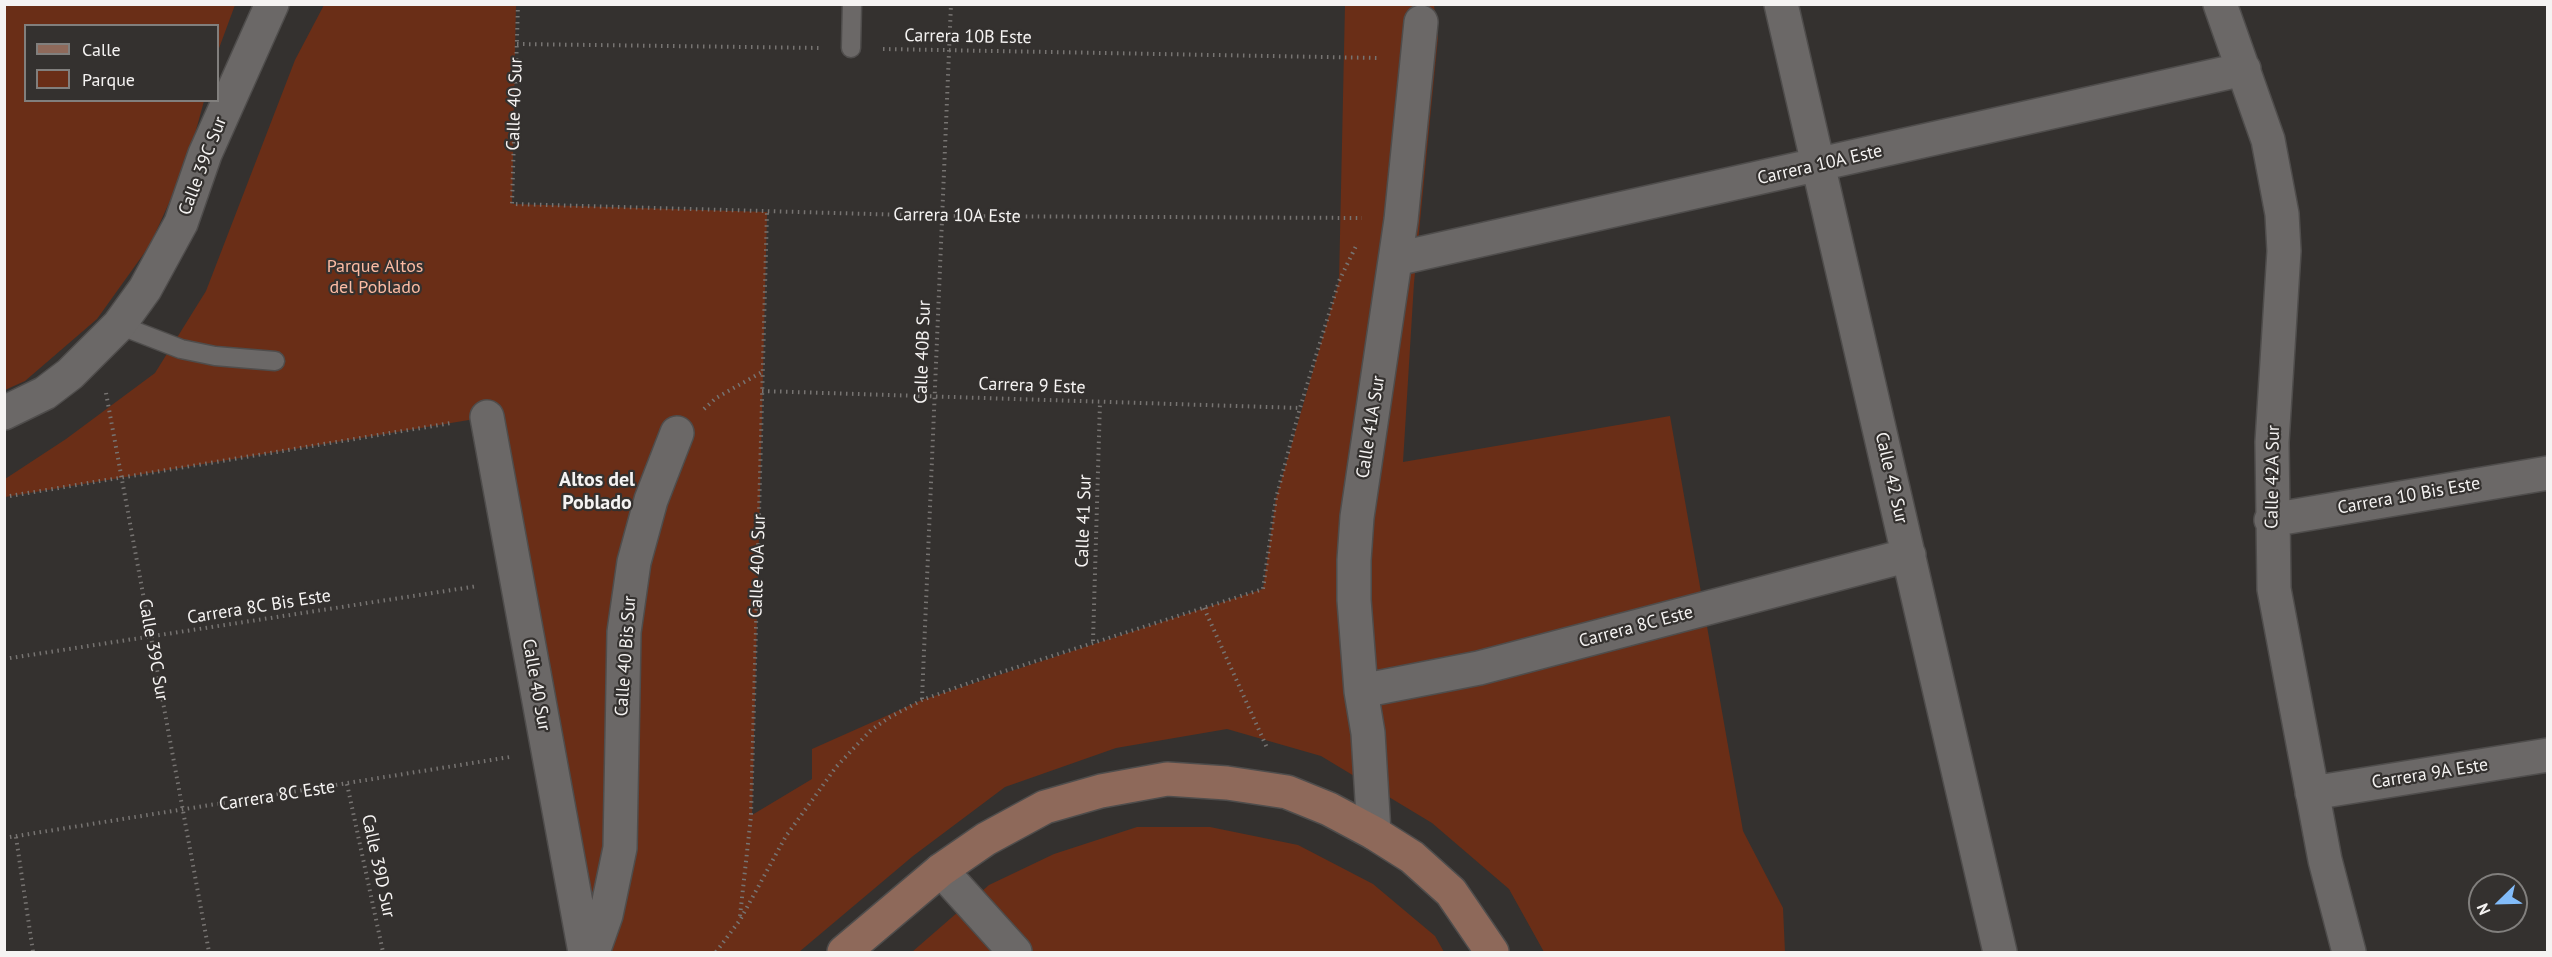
<!DOCTYPE html>
<html>
<head>
<meta charset="utf-8">
<style>
	body { margin:0 }
	#map { position:relative; width:2552px; height:957px; overflow:hidden; background:#34312f; font-family:"PT Sans",sans-serif }
	canvas { display:block }
	.frame { position:absolute; inset:0; border:6px solid #f5f3f2; pointer-events:none }
	.legend { position:absolute; left:24px; top:24px; width:195px; height:78px; box-sizing:border-box; background:#34312f; border:2px solid #817f7d; margin:0; padding:8px 10px; list-style:none; font-size:18px; color:#f5f3f2 }
	.legend li { display:flex; align-items:center; gap:12px; height:30px }
	.legend b { width:30px; border:2px solid #817f7d }
	.north { position:absolute; left:2468px; top:873px; width:60px; height:60px; box-sizing:border-box; background:#34312f; border:2px solid #817f7d; border-radius:50%; rotate:247deg; font-size:16px; font-weight:700; line-height:24px; text-align:center; color:#f5f3f2 }
	.north::after { content:''; display:block; margin:auto; width:21px; height:27px; background:#82bcfa; clip-path:polygon(50% 0,100% 100%,50% 72%,0 100%) }
</style>
</head>
<body>
<div id="map">
<canvas width="2552" height="957"></canvas>
<div class="frame"></div>
<ul class="legend">
<li><b style="height:8px;background:#8e695a"></b>Calle</li>
<li><b style="height:16px;background:#6a2e17"></b>Parque</li>
</ul>
<div class="north">N</div>
</div>
<script>
const g = document.querySelector('canvas').getContext('2d');
g.lineJoin = 'round';
function fill(path, color) { g.fillStyle = color; g.fill(path, 'evenodd'); }
const toPath = rows => new Path2D(rows.map(r => 'M' + r).join(''));
function stroke(path, color, width, dash) { g.strokeStyle = color; g.lineWidth = width; g.lineCap = dash ? 'butt' : 'round'; g.setLineDash(dash || []); g.stroke(path); }
function label(font, color, halo, rows, align = 'center') {
  g.font = font + ' "PT Sans",sans-serif'; g.lineWidth = 4.5; g.setLineDash([]); g.textBaseline = 'middle'; g.strokeStyle = halo; g.fillStyle = color; for (const [text, x, y, turn = 0] of rows) {
    g.save(); g.translate(x, y); g.rotate((+turn || 0) * Math.PI / 180); g.textAlign = isNaN(turn) ? turn : align; if (halo) g.strokeText(text, 0, 0); g.fillText(text, 0, 0); g.restore();
  }
}
const green = toPath([
	[5,5,235,5,218,51,218,26,26,26,26,100,204,101,187,163,150,245,97,319,25,381,5,390],
	[324,5,516,5,512,204,767,212,752,815,812,779,812,749,922,700,1263,589,1276,498,1339,281,1345,5,1434,5,1438,38,1414,283,1403,462,1670,416,1743,831,1783,908,1785,952,1544,952,1509,889,1432,823,1321,756,1227,729,1116,748,1005,787,913,856,799,952,585,952,487,417,5,497,5,479,66,439,155,373,206,291,295,60],
	[1137,827,1210,827,1298,845,1373,884,1435,936,1444,952,912,952,989,885,1054,854]
]);
const path = toPath([
	[518,4,512,204,942,216,1362,218],
	[517,44,821,48],
	[883,49,1379,58],
	[762,391,1300,408],
	[106,393,209,952],
	[704,409,716,398,762,372],
	[4,497,451,423],
	[1204,608,1268,750],
	[1093,641,1100,402],
	[4,659,478,586],
	[922,699,951,4],
	[347,784,383,952],
	[16,837,33,952],
	[4,838,510,757],
	[740,916,751,816,767,212],
	[716,952,740,920,786,836,813,799,836,767,871,730,890,717,922,700,983,678,1263,589,1276,498,1300,408,1339,281,1357,244]
]);
const service = toPath([
	[851,48,852,4],
	[119,325,181,349,215,356,275,361]
]);
const minor = toPath([
	[1781,4,2000,952],
	[2220,4,2268,140,2282,214,2284,251,2272,442,2274,589,2325,860,2349,952],
	[1396,259,2244,69],
	[487,417,585,952],
	[2271,520,2548,473],
	[1361,691,1479,668,1909,555],
	[2312,793,2548,755],
	[1374,833,1368,733,1361,691,1354,600,1354,560,1357,517,1401,220,1421,22],
	[941,870,1015,952],
	[593,952,606,915,620,848,624,632,634,562,651,500,677,433]
]);
const tertiary = toPath([
	[4,413,45,393,70,374,119,325,145,289,181,223,205,154,272,4]
]);
const secondary = toPath([
	[844,952,941,870,986,839,1045,807,1101,791,1167,779,1227,783,1287,792,1329,809,1374,833,1412,857,1451,892,1492,952]
]);
const streetNames = [
	["Carrera 10B Este",968,37,1],
	["Calle 40 Sur",515,104,-88],
	["Carrera 10A Este",1820,165,-13],
	["Calle 39C Sur",203,166,-69],
	["Carrera 10A Este",957,216,1],
	["Calle 40B Sur",923,352,-88],
	["Carrera 9 Este",1032,386,2],
	["Calle 41A Sur",1371,427,-81],
	["Calle 42A Sur",2273,477,-89],
	["Calle 42 Sur",1891,478,77],
	["Carrera 10 Bis Este",2409,496,-10],
	["Calle 41 Sur",1084,521,-88],
	["Calle 40A Sur",758,566,-88],
	["Carrera 8C Bis Este",259,607,-9],
	["Carrera 8C Este",1636,627,-15],
	["Calle 39C Sur",153,650,80],
	["Calle 40 Bis Sur",626,656,-86],
	["Calle 40 Sur",536,685,80],
	["Carrera 9A Este",2430,774,-9],
	["Carrera 8C Este",277,796,-9],
	["Calle 39D Sur",378,866,78]
];
const parkNames = [
	["Parque Altos",375,267],
	["del Poblado",375,288]
];
const neighbourhoodNames = [
	["Altos del",597,480],
	["Poblado",597,503]
];
fill(green, '#6a2e17');
stroke(service, '#4f4d4c', 21);
stroke(minor, '#4f4d4c', 36);
stroke(tertiary, '#4f4d4c', 36);
stroke(secondary, '#4f4d4c', 36);
stroke(path, '#777472', 4, [1.5, 4.5]);
stroke(service, '#6b6867', 18);
stroke(minor, '#6b6867', 33);
stroke(tertiary, '#6b6867', 33);
stroke(secondary, '#8e695a', 33);
label('18px', '#f5f3f2', '#34312f', streetNames);
label('18px', '#fcbba3', '#34312f', parkNames);
label('bold 20px', '#f5f3f2', '#34312f', neighbourhoodNames);
</script>
</body>
</html>
